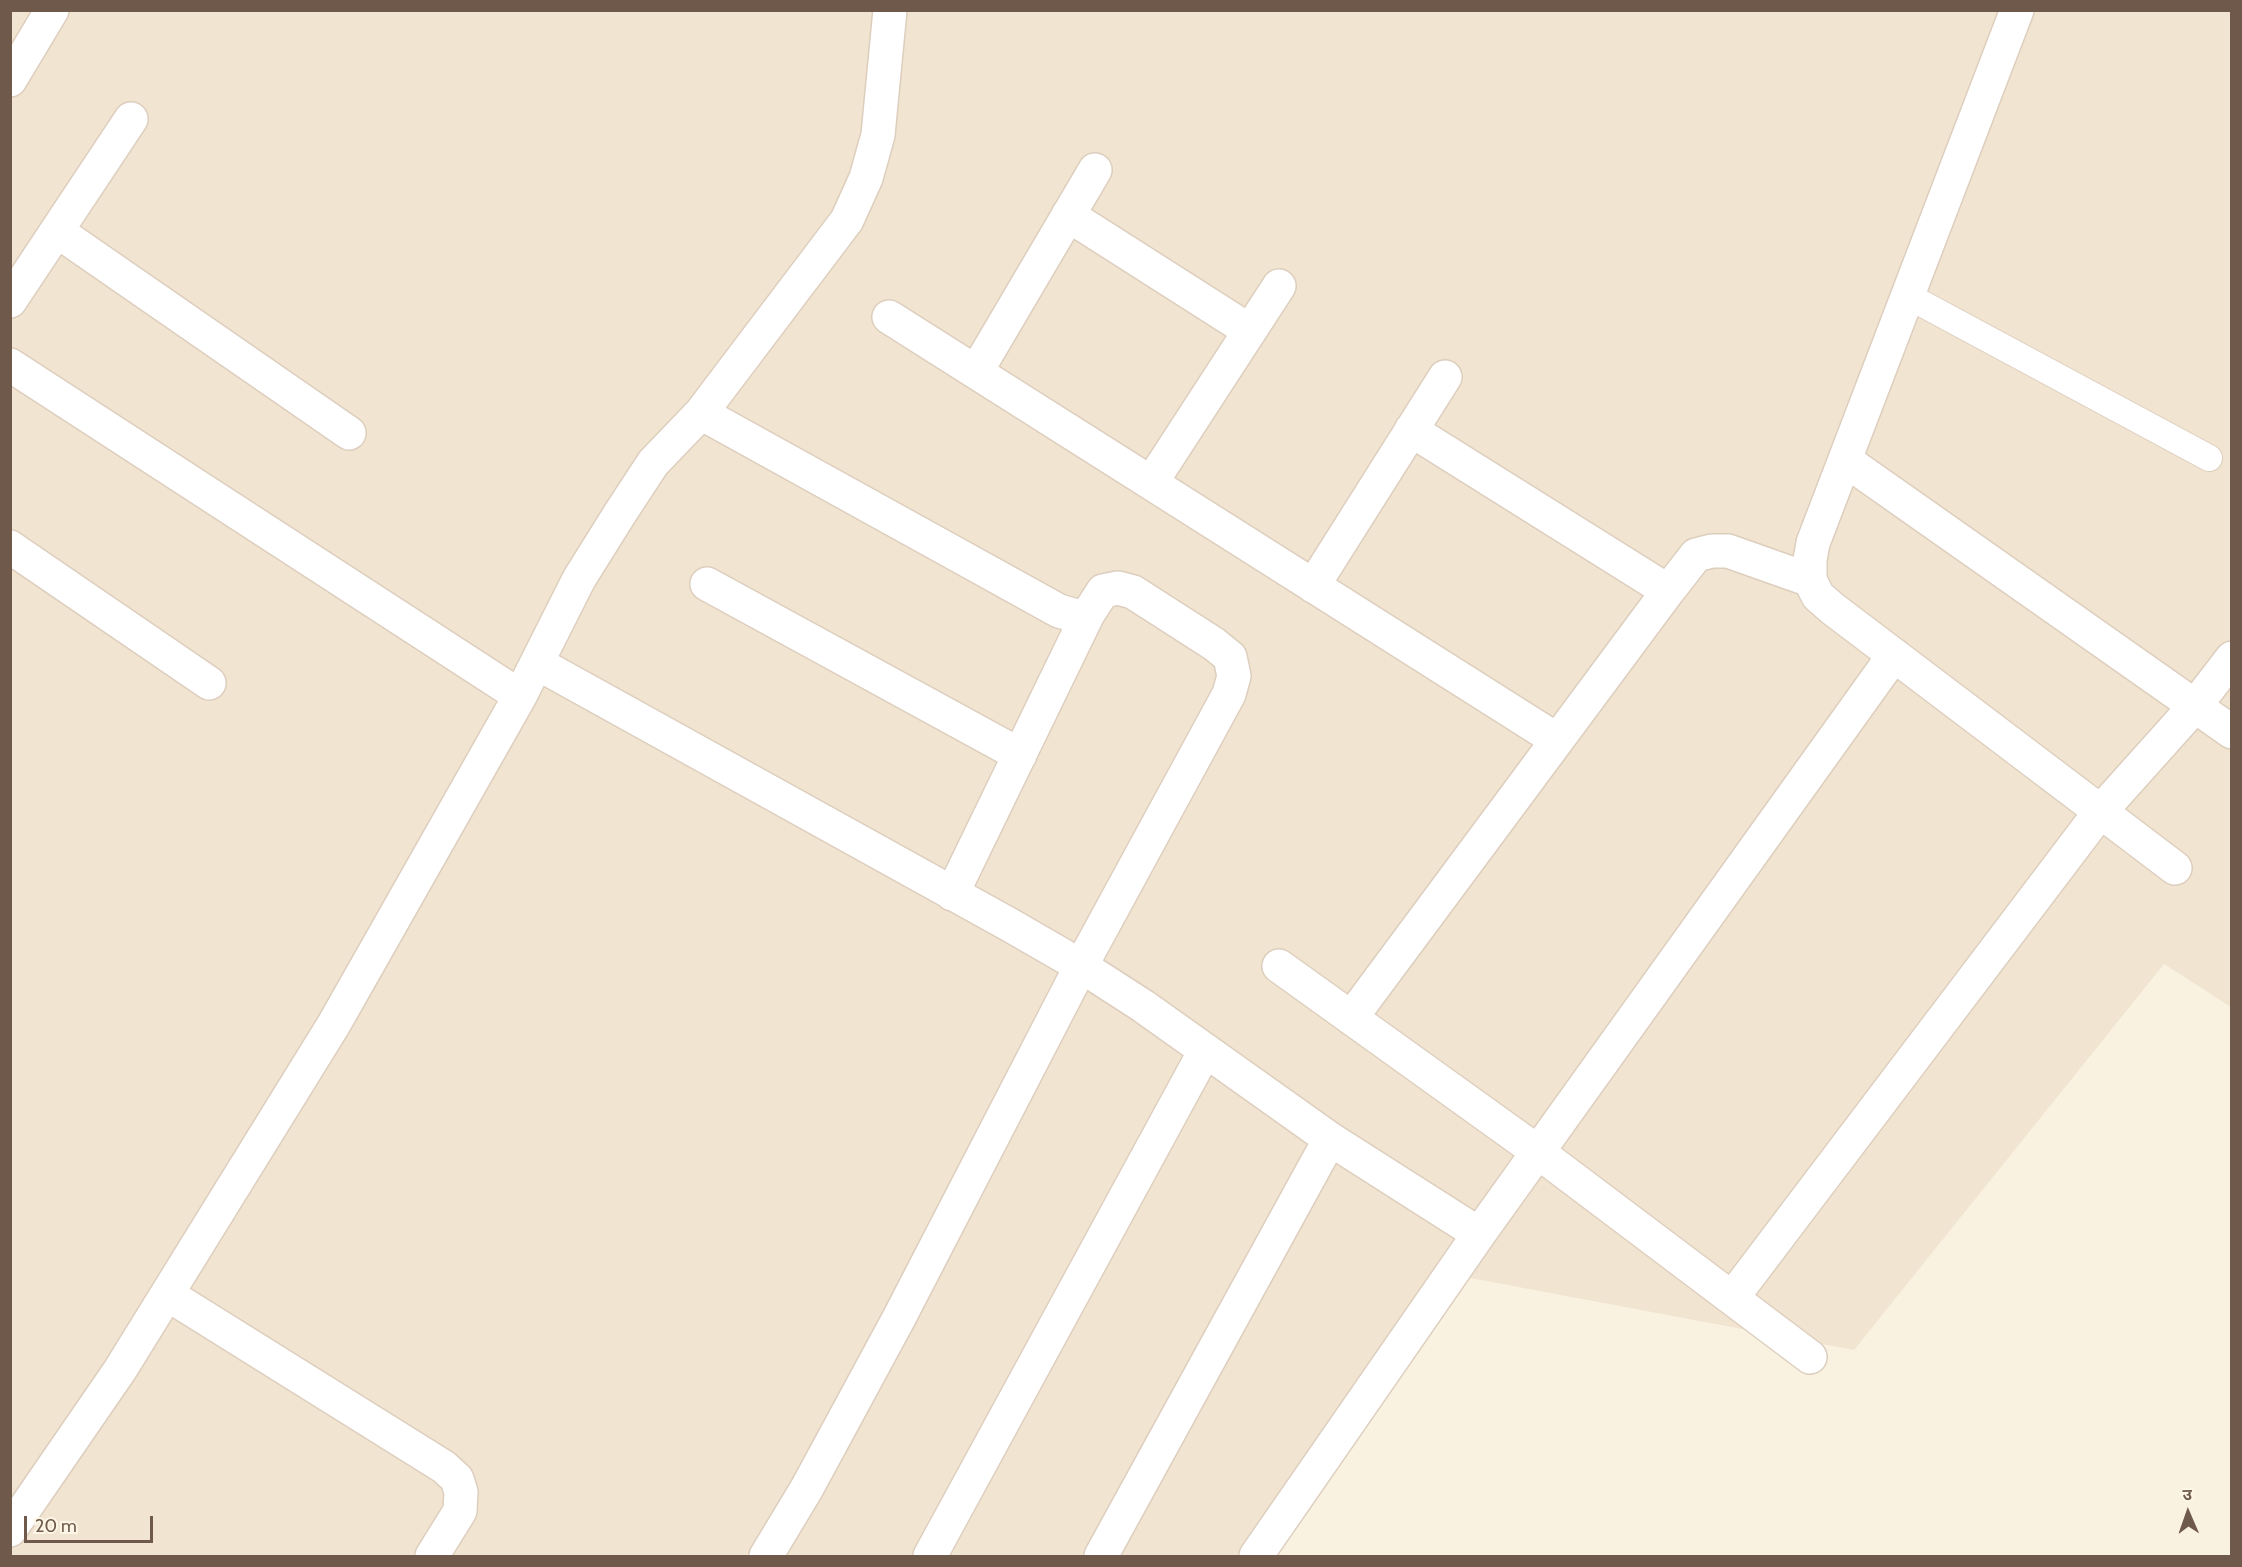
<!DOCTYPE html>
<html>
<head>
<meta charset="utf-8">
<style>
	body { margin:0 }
	#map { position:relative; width:2242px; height:1567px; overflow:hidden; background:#faf2e1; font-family:Cabin,"Noto Sans Devanagari",sans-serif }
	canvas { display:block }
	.frame { position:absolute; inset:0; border:12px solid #6f594a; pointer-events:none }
	.north { position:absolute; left:2158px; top:1483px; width:60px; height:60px; -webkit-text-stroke:4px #fdf6e7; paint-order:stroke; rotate:358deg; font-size:16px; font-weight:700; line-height:24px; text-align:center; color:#6f594a }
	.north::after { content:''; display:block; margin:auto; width:21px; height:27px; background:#6f594a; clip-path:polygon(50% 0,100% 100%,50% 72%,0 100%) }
	.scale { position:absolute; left:24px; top:1516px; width:129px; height:27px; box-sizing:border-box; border:3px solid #6f594a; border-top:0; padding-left:8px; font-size:18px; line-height:21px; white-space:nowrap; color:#6f594a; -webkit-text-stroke:4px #fdf6e7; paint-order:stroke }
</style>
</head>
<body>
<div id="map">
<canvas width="2242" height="1567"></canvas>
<div class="frame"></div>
<div class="north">उ</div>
<div class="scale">20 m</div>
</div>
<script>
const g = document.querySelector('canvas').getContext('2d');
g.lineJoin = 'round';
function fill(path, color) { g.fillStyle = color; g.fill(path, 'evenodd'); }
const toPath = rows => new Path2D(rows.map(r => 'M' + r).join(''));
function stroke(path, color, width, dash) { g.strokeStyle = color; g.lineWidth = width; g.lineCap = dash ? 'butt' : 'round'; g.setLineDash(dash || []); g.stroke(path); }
const residential = toPath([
	[11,11,2231,11,2231,1007,2164,964,1854,1350,1433,1271,1250,1556,11,1556]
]);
const lane = toPath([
	[1908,296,2209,458]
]);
const street = toPath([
	[2017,10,1813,543,1810,560,1810,580,1818,596,1833,609,2175,868],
	[10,80,52,10],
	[1068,215,1250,331],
	[57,231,349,433],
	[10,301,131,119],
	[889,317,1557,740],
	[10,365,520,696],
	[976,372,1095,170],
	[701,413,1059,611,1077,616,1088,614,1103,591,1118,588,1133,592,1214,644,1230,657,1234,676,1229,694,1081,966,899,1318,807,1488,766,1556],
	[1411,430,1668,591],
	[1845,460,2232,732],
	[1151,483,1279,286],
	[10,547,209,683],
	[707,584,1020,755],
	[1313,586,1445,377],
	[537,663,1010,925,1081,966,1143,1006,1330,1139,1479,1234],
	[952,894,1088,614],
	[1279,966,1538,1152,1810,1357],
	[1351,1018,1668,591,1696,555,1712,551,1728,551,1810,580],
	[167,1294,444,1467,457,1479,461,1492,460,1511,432,1556],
	[1732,1298,2100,812,2195,706,2232,658],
	[10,1530,120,1370,334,1024,520,696,579,579,619,515,653,463,701,413,847,220,866,178,878,135,890,10],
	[930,1556,1205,1051],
	[1101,1556,1330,1139],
	[1256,1556,1479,1234,1894,655]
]);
fill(residential, '#f1e4d0');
stroke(lane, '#ddcebe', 28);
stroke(street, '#ddcebe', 36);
stroke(lane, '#fff', 26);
stroke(street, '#fff', 33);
</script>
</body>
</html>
